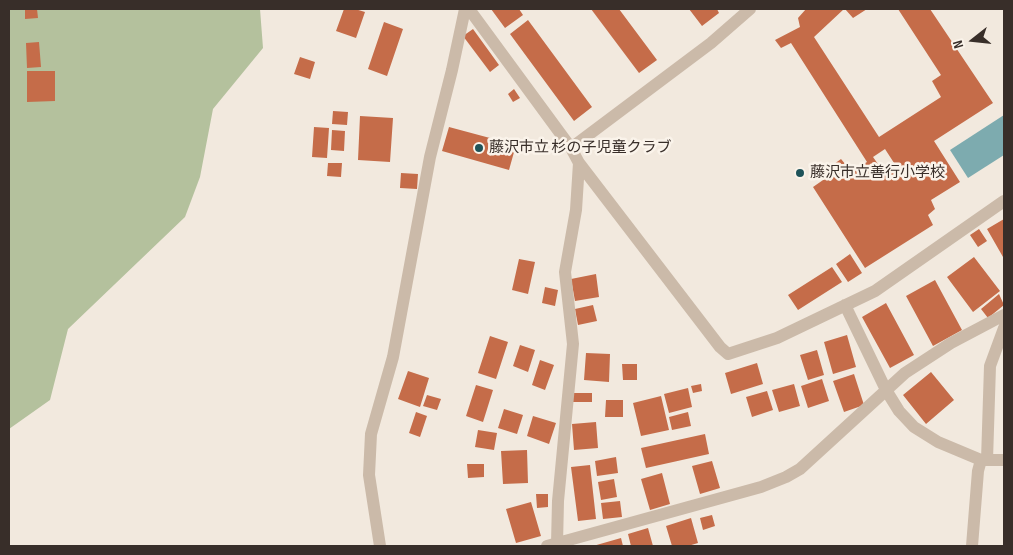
<!DOCTYPE html>
<html>
<head>
<meta charset="utf-8">
<style>
	body { margin:0 }
	#map { position:relative; width:1013px; height:555px; overflow:hidden; background:#f2e9de; font-family:"Sofia Sans Condensed",sans-serif }
	canvas { display:block }
	.frame { position:absolute; inset:0; border:10px solid #382e29; pointer-events:none }
	.north { position:absolute; left:948px; top:15px; width:50px; height:50px; -webkit-text-stroke:4px #faf3ea; paint-order:stroke; rotate:254deg; font-size:14px; font-weight:700; line-height:20px; text-align:center; color:#382e29 }
	.north::after { content:''; display:block; margin:auto; width:18px; height:22px; background:#382e29; clip-path:polygon(50% 0,100% 100%,50% 72%,0 100%) }
</style>
</head>
<body>
<div id="map">
<canvas width="1013" height="555"></canvas>
<div class="frame"></div>
<div class="north">N</div>
</div>
<script>
const g = document.querySelector('canvas').getContext('2d');
g.lineJoin = 'round';
function fill(path, color) { g.fillStyle = color; g.fill(path, 'evenodd'); }
const toPath = rows => new Path2D(rows.map(r => 'M' + r).join(''));
function stroke(path, color, width, dash) { g.strokeStyle = color; g.lineWidth = width; g.lineCap = dash ? 'butt' : 'round'; g.setLineDash(dash || []); g.stroke(path); }
function label(font, color, halo, rows, align = 'center') {
  g.font = font + ' "Sofia Sans Condensed","Noto Sans JP",sans-serif'; g.lineWidth = 5; g.setLineDash([]); g.textBaseline = 'middle'; g.strokeStyle = halo; g.fillStyle = color; for (const [text, x, y, turn = 0] of rows) {
    g.save(); g.translate(x, y); g.rotate((+turn || 0) * Math.PI / 180); g.textAlign = isNaN(turn) ? turn : align; if (halo) g.strokeText(text, 0, 0); g.fillText(text, 0, 0); g.restore();
  }
}
const green = toPath([
	[9,9,260,9,263,48,213,109,200,177,185,217,68,329,50,400,9,429]
]);
const water = toPath([
	[1004,115,1004,155,968,178,950,150]
]);
const building = toPath([
	[25,9,37,9,38,18,25,19],
	[344,9,355,9,365,12,356,38,336,31],
	[491,9,519,9,523,15,505,28],
	[591,9,619,9,657,60,639,73],
	[689,9,717,9,719,13,702,26],
	[806,9,844,9,814,37,879,137,941,97,932,81,941,75,898,9,930,9,993,103,934,141,960,182,931,200,935,209,928,215,933,225,865,268,813,187,826,178,823,172,841,159,851,171,867,162,791,43,781,48,775,40,800,27,798,18],
	[885,149,896,166,885,174,873,157],
	[845,9,867,9,853,18],
	[528,20,592,107,574,121,510,34],
	[384,22,403,29,387,76,368,69],
	[473,29,499,65,490,72,463,36],
	[39,42,41,67,27,68,26,43],
	[300,57,315,62,310,79,294,74],
	[27,71,55,71,55,101,27,102],
	[514,89,520,98,513,102,508,94],
	[333,111,348,112,347,125,332,124],
	[360,116,393,118,390,162,358,160],
	[314,127,329,128,327,158,312,157],
	[449,127,516,145,509,170,442,151],
	[332,130,345,131,344,151,331,150],
	[328,163,342,163,341,177,327,176],
	[401,173,418,174,417,189,400,188],
	[1004,219,1004,256,1003,257,987,229],
	[979,229,987,241,978,247,970,235],
	[850,254,862,273,848,282,836,264],
	[974,257,1000,291,973,312,947,277],
	[519,259,535,262,528,294,512,290],
	[832,267,842,282,798,310,788,295],
	[596,274,599,297,575,301,571,279],
	[935,280,962,330,933,346,906,296],
	[545,287,558,290,555,306,542,303],
	[999,294,1004,305,988,318,981,309],
	[886,303,914,355,890,368,862,317],
	[593,305,597,321,578,325,575,309],
	[847,335,856,367,833,374,824,342],
	[490,336,508,342,496,379,478,373],
	[520,345,535,350,528,372,513,366],
	[817,350,824,375,808,380,800,355],
	[586,353,610,354,609,382,584,380],
	[540,360,554,365,545,390,532,385],
	[757,363,763,384,731,394,725,373],
	[622,364,637,364,637,380,623,380],
	[408,371,429,378,420,407,398,399],
	[931,372,954,400,926,424,903,395],
	[854,374,864,405,844,412,833,381],
	[822,379,829,401,808,408,801,386],
	[701,384,702,391,693,393,691,386],
	[794,384,800,406,779,412,772,390],
	[476,385,493,390,483,422,466,416],
	[688,388,692,407,669,413,664,394],
	[767,391,773,410,752,417,746,397],
	[573,393,592,393,592,402,573,402],
	[427,395,441,399,437,410,423,406],
	[661,396,669,430,641,436,633,403],
	[606,400,623,400,623,417,605,417],
	[504,409,523,415,517,434,498,428],
	[416,412,427,416,420,437,409,433],
	[688,412,691,426,672,430,669,417],
	[533,416,556,423,549,444,527,436],
	[596,422,598,448,574,450,572,424],
	[478,430,497,433,494,450,475,447],
	[705,434,709,454,646,468,641,448],
	[527,450,528,483,503,484,501,451],
	[616,457,618,473,597,476,595,461],
	[712,461,720,488,700,494,692,466],
	[467,464,484,464,484,477,468,478],
	[590,465,596,519,578,521,571,467],
	[662,473,670,504,650,510,641,479],
	[614,479,617,497,601,500,598,482],
	[536,494,548,494,548,507,537,508],
	[620,501,622,517,603,519,601,503],
	[531,502,541,536,516,543,506,509],
	[712,515,715,526,703,530,700,518],
	[691,518,698,543,688,546,672,546,666,526],
	[648,528,653,546,631,546,628,534],
	[621,538,623,546,593,546]
]);
const minor = toPath([
	[469,9,571,148,579,163,720,347,728,354,777,338,875,291,1004,201],
	[571,148,711,43,750,9],
	[845,305,886,390,899,411,914,427,938,442,981,460,1004,460],
	[987,460,990,366,1004,328],
	[557,544,558,501,573,344,565,272,576,210,579,163],
	[380,546,369,475,371,434,393,357,430,157,452,70,465,9],
	[547,546,761,487,786,477,800,469,905,373,951,343,1004,315],
	[972,546,978,471,981,460]
]);
const markers = [
	[479,148,5,"#1f5359"],
	[800,173,5,"#1f5359"]
];
const poiNames = [
	["藤沢市立 杉の子児童クラブ",489,148],
	["藤沢市立善行小学校",810,173]
];
fill(green, '#b4c19d');
fill(water, '#7dabaf');
fill(building, '#c56c49');
stroke(minor, '#cbbaa9', 12);
for (const [x, y, r, color] of markers) { const dot = new Path2D(); dot.arc(x, y, r, 0, 2 * Math.PI); g.fillStyle = color; g.fill(dot); stroke(dot, '#faf3ea', 2); }
label('15px', '#382e29', '#faf3ea', poiNames, 'left');
</script>
</body>
</html>
